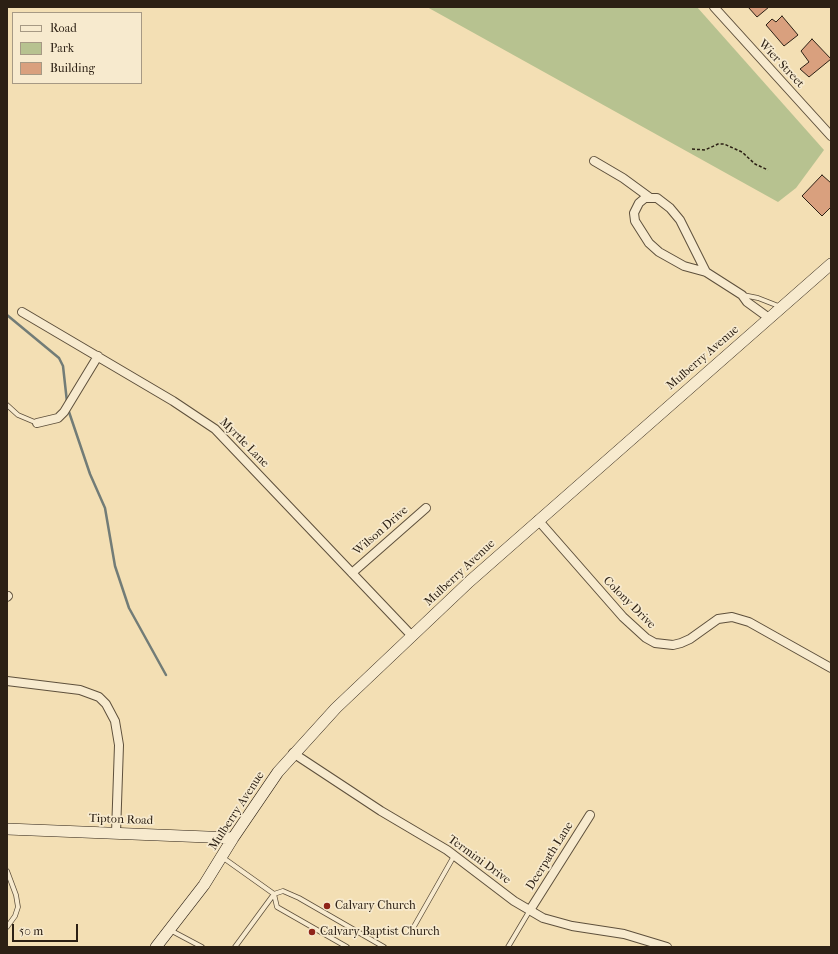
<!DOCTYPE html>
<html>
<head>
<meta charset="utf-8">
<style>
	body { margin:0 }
	#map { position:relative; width:838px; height:954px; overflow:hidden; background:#f3dfb4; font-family:"IM FELL French Canon",serif }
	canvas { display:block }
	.frame { position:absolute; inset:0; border:8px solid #2c2014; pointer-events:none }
	.legend { position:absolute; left:12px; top:12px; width:130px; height:72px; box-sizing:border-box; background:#f7eace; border:1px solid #a69984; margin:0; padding:5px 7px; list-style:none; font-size:12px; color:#2c2014 }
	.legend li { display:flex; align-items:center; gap:8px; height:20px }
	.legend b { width:20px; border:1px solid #a69984 }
	.scale { position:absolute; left:12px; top:924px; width:66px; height:18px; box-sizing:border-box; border:2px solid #2c2014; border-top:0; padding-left:5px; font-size:12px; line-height:14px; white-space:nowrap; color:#2c2014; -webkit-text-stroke:3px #f7eace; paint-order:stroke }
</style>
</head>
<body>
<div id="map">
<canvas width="838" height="954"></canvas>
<div class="frame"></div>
<ul class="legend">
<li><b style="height:5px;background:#f7eace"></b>Road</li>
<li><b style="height:11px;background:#b7c290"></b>Park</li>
<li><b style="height:11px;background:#d9a07e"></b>Building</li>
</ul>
<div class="scale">50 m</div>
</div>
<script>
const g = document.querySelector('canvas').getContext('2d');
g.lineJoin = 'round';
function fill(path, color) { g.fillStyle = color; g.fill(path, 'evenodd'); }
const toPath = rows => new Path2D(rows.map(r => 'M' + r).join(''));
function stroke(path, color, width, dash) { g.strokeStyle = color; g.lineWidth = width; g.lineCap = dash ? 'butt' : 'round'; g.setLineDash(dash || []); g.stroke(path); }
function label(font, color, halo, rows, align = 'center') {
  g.font = font + ' "IM FELL French Canon",serif'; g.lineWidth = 3.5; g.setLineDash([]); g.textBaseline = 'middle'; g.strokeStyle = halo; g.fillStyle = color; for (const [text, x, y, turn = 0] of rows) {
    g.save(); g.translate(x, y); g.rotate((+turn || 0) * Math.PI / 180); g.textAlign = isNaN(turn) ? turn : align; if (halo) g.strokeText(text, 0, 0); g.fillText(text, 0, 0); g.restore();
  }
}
const green = toPath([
	[427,7,697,7,824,150,796,188,778,202]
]);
const stream = toPath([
	[7,315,59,358,63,366,67,402],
	[68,409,90,474,105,508,115,566,129,608,166,675]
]);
const building = toPath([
	[748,7,769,7,757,17,748,7],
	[782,16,798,35,784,46,766,25,772,19,776,22,782,16],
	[812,39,831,59,809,77,800,69,809,62,801,51,812,39],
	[822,175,831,183,831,207,822,216,802,196,822,175]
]);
const path = toPath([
	[692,149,705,150,718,144,724,144,742,152,755,164,768,170]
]);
const lane = toPath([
	[743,295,758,298,781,307],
	[7,405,18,415,37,423],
	[222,857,274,894,277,907,347,947],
	[7,871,16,895,18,907,15,916,7,927],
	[170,930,202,947],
	[412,930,454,856],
	[235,947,274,894,283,891,299,898,384,947],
	[508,947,530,910]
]);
const street = toPath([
	[714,7,831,136],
	[594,161,623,178,649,197],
	[706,272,680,220,670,208,657,198,645,198,639,203,634,213,635,221,649,243,659,252,684,266,706,272,742,295,747,302,769,318],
	[22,312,173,401,215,429,412,636],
	[37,423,58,418,64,412,98,356],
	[538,520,623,617,646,638,655,643,673,645,681,643,690,639,718,619,732,617,749,622,831,668],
	[352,573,426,508],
	[7,597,8,596],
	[7,681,80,690,99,697,106,704,115,721,119,745,116,833],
	[293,753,381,811,447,850,514,901,543,918,572,926,624,934,667,947],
	[530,910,590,815]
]);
const secondary = toPath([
	[7,829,233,838],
	[156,947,204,885,233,838,278,772,336,708,470,581,831,264]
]);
const markers = [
	[327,906,4,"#8f2418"],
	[312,932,4,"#8f2418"]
];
const streetNames = [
	["Wier Street",781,64,47],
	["Mulberry Avenue",703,358,-41],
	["Myrtle Lane",244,443,45],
	["Wilson Drive",381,531,-41],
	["Mulberry Avenue",460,573,-43],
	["Colony Drive",629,603,45],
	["Mulberry Avenue",237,811,-57],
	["Tipton Road",121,820,2],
	["Deerpath Lane",550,856,-58],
	["Termini Drive",479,860,36]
];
const poiNames = [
	["Calvary Church",335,906],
	["Calvary Baptist Church",320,932]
];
fill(green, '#b7c290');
stroke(stream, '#727c77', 2.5);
fill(building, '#d9a07e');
stroke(building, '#2c2014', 1);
stroke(lane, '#5e503c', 5.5);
stroke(street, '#5e503c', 10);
stroke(secondary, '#2c2014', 12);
stroke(path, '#2c2014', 1.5, [3, 2]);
stroke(lane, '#f7eace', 4);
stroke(street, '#f7eace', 8);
stroke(secondary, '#f7eace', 11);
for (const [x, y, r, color] of markers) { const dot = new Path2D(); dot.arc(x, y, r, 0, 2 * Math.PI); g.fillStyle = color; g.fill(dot); stroke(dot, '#f7eace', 1.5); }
label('12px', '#2c2014', '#f7eace', streetNames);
label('12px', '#2c2014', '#f7eace', poiNames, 'left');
</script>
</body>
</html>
